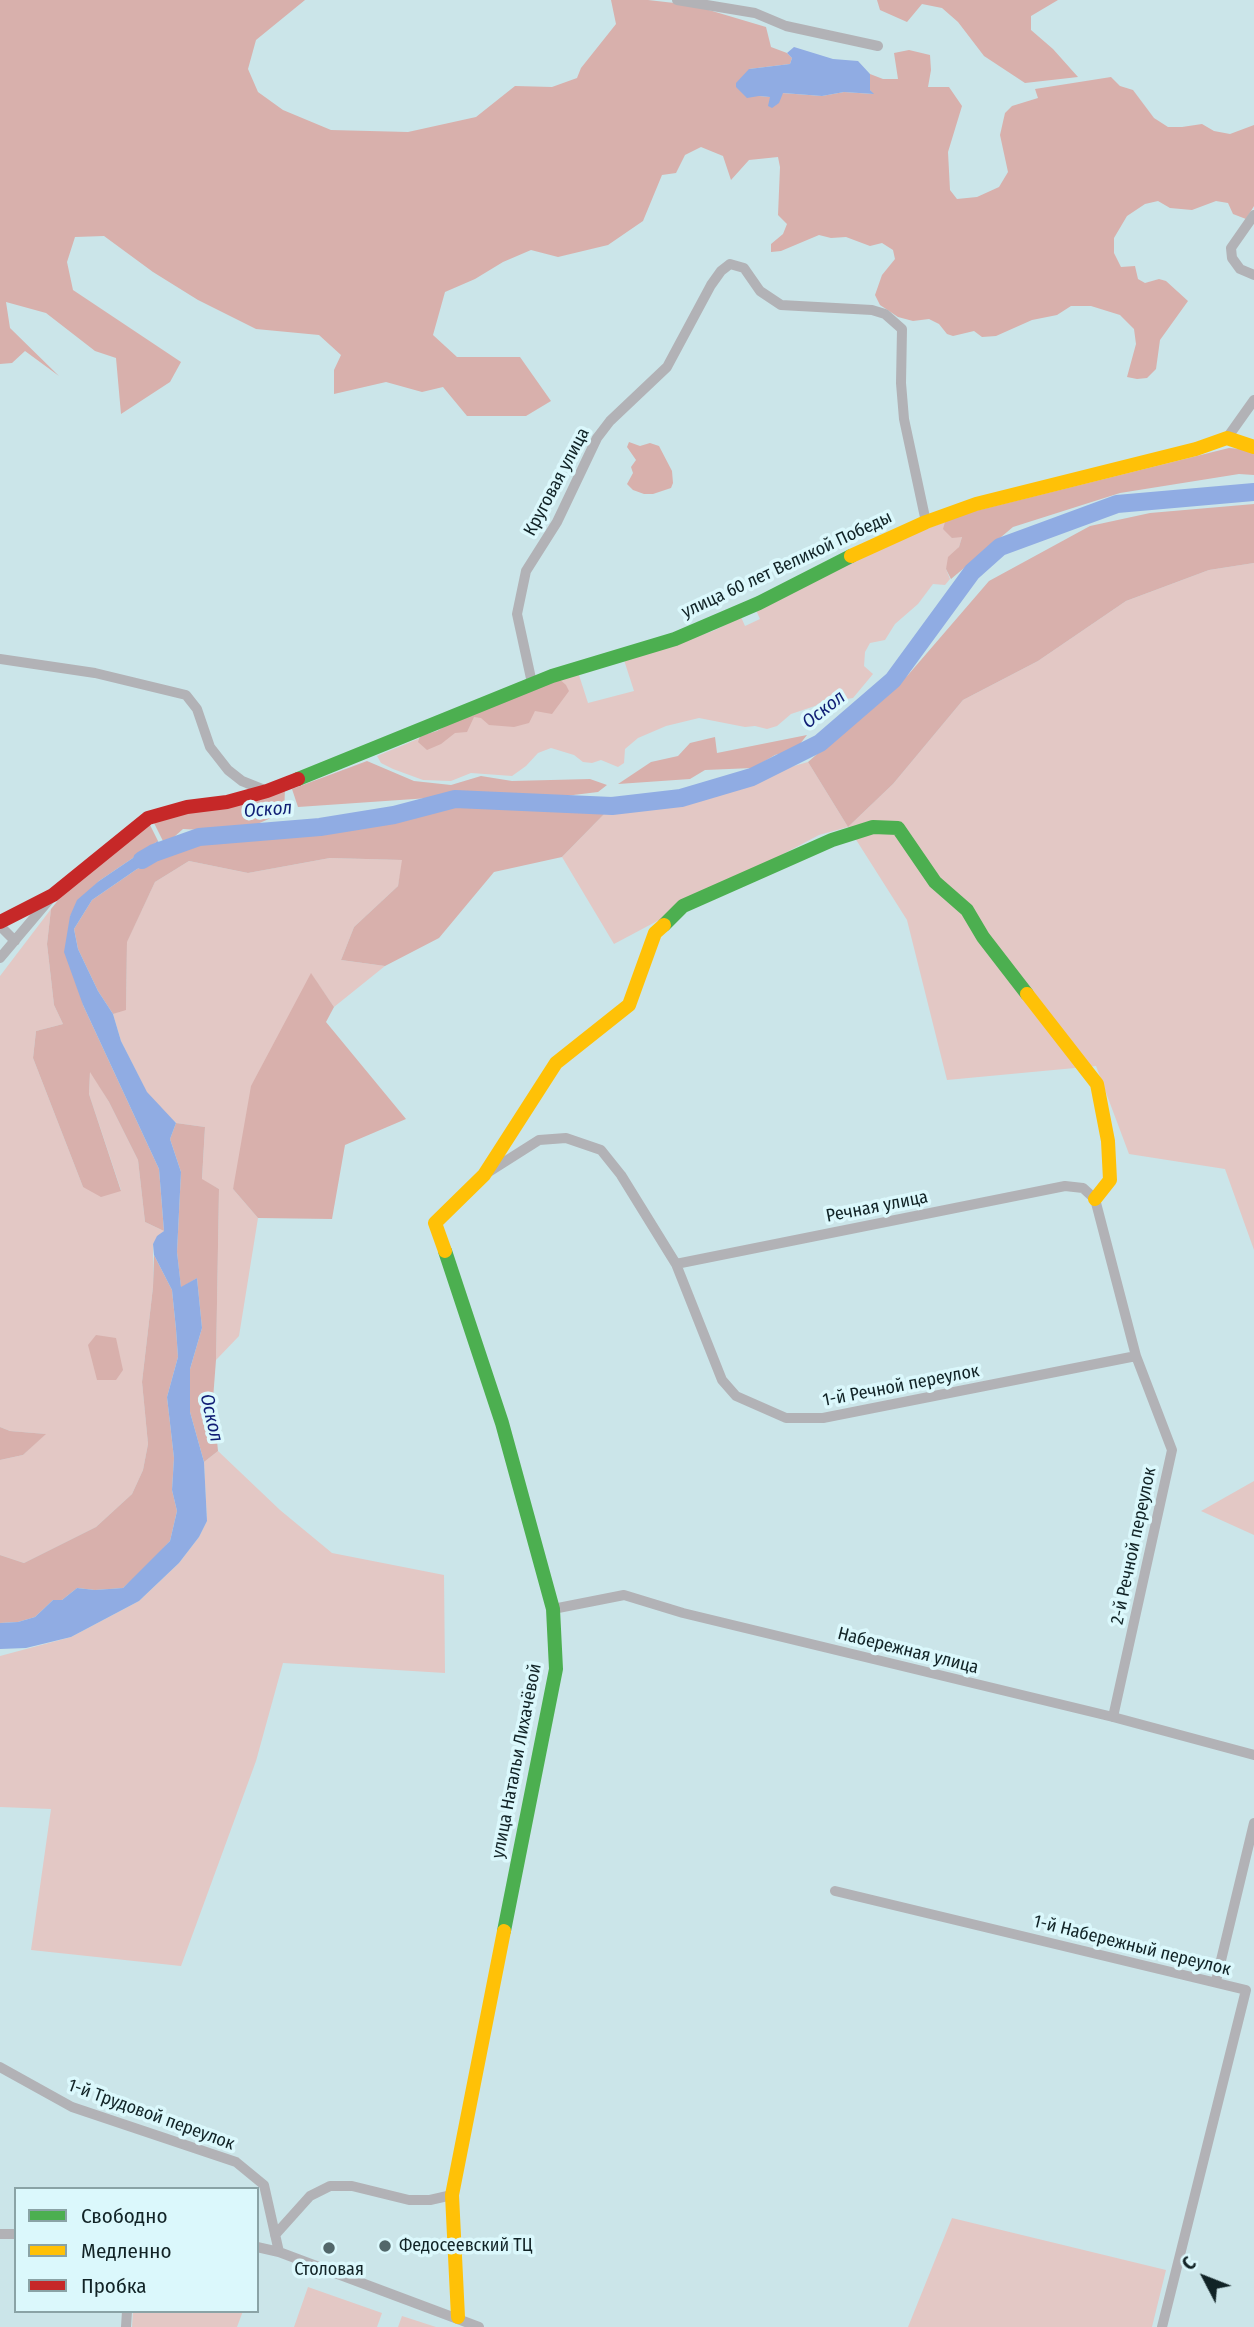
<!DOCTYPE html>
<html>
<head>
<meta charset="utf-8">
<style>
	body { margin:0 }
	#map { position:relative; width:1254px; height:2327px; overflow:hidden; background:#cbe5e9; font-family:"Fira Sans Condensed",sans-serif }
	canvas { display:block }
	.legend { position:absolute; left:14px; top:2187px; width:245px; height:126px; box-sizing:border-box; background:#dbf8fc; border:2px solid #8aa3a6; margin:0; padding:9px 12px; list-style:none; font-size:21px; color:#112326 }
	.legend li { display:flex; align-items:center; gap:14px; height:35px }
	.legend b { width:35px; border:2px solid #8aa3a6 }
	.north { position:absolute; left:1170px; top:2243px; width:70px; height:70px; -webkit-text-stroke:5px #dbf8fc; paint-order:stroke; rotate:312deg; font-size:19px; font-weight:700; line-height:28px; text-align:center; color:#112326 }
	.north::after { content:''; display:block; margin:auto; width:24px; height:32px; background:#112326; clip-path:polygon(50% 0,100% 100%,50% 72%,0 100%) }
</style>
</head>
<body>
<div id="map">
<canvas width="1254" height="2327"></canvas>
<ul class="legend">
<li><b style="height:9px;background:#4caf50"></b>Свободно</li>
<li><b style="height:9px;background:#ffc107"></b>Медленно</li>
<li><b style="height:9px;background:#c62828"></b>Пробка</li>
</ul>
<div class="north">С</div>
</div>
<script>
const g = document.querySelector('canvas').getContext('2d');
g.lineJoin = 'round';
function fill(path, color) { g.fillStyle = color; g.fill(path, 'evenodd'); }
const toPath = rows => new Path2D(rows.map(r => 'M' + r).join(''));
function stroke(path, color, width, dash) { g.strokeStyle = color; g.lineWidth = width; g.lineCap = dash ? 'butt' : 'round'; g.setLineDash(dash || []); g.stroke(path); }
function label(font, color, halo, rows, align = 'center') {
  g.font = font + ' "Fira Sans Condensed",sans-serif'; g.lineWidth = 7; g.setLineDash([]); g.textBaseline = 'middle'; g.strokeStyle = halo; g.fillStyle = color; for (const [text, x, y, turn = 0] of rows) {
    g.save(); g.translate(x, y); g.rotate((+turn || 0) * Math.PI / 180); g.textAlign = isNaN(turn) ? turn : align; if (halo) g.strokeText(text, 0, 0); g.fillText(text, 0, 0); g.restore();
  }
}
const green = toPath([
	[945,522,962,537,959,547,946,569,950,579,945,585,933,584,918,604,895,624,885,640,870,643,865,652,864,666,873,674,853,698,846,699,836,692,815,706,791,714,777,726,767,729,755,726,745,727,699,718,666,726,638,738,625,749,624,763,618,767,601,760,592,763,583,762,574,755,551,748,538,753,526,766,512,776,471,773,451,781,423,780,393,769,381,763,377,756,578,672,588,703,634,691,624,660,713,631,741,617,745,626,760,619,756,610,897,540],
	[1254,563,1254,1250,1225,1169,1129,1154,1096,1066,947,1080,907,920,848,827,819,835,614,944,562,857,612,806,681,798,808,762,848,827,893,784,963,700,1038,661,1126,601,1209,570],
	[330,858,403,860,398,886,354,927,341,960,385,966,334,1007,311,974,233,1189,258,1218,239,1336,216,1360,219,1189,202,1180,205,1127,176,1123,167,1115,147,1093,121,1041,113,1014,126,1009,127,941,155,882,189,861,248,873],
	[51,909,47,944,54,1005,63,1024,36,1031,33,1058,83,1187,121,1190,89,1094,90,1070,109,1102,138,1160,145,1222,164,1231,153,1244,153,1287,142,1382,148,1444,143,1470,132,1494,96,1527,24,1563,0,1555,0,1460,23,1455,45,1434,10,1431,0,1427,0,976],
	[218,1451,280,1510,332,1553,444,1575,445,1673,283,1663,256,1761,181,1966,31,1950,51,1809,0,1807,0,1656,71,1637,139,1601,179,1563,199,1537,207,1521,204,1462],
	[1254,1481,1254,1535,1201,1511],
	[952,2218,1166,2270,1152,2327,908,2327],
	[308,2287,382,2313,377,2327,294,2327],
	[133,2311,243,2311,237,2327,132,2327],
	[402,2316,436,2327,398,2327]
]);
const forest = toPath([
	[0,0,305,0,256,40,248,69,258,92,283,110,331,130,408,132,476,117,515,86,552,87,577,78,581,68,616,24,611,0,648,0,692,5,766,27,771,47,787,53,792,58,790,64,749,69,759,96,770,97,782,93,822,96,844,92,873,94,870,90,870,74,883,79,898,79,894,53,909,50,930,55,931,70,928,87,949,87,962,106,948,152,950,190,957,199,977,197,999,187,1008,172,1000,135,1005,113,1012,106,1038,98,1035,89,1111,77,1120,86,1133,90,1154,118,1168,127,1182,127,1202,124,1214,131,1230,134,1254,125,1254,206,1246,219,1233,214,1228,203,1216,201,1192,210,1170,208,1158,201,1145,204,1127,216,1114,238,1114,253,1121,267,1135,266,1138,279,1145,283,1159,279,1166,281,1188,301,1160,340,1156,369,1147,378,1137,379,1127,377,1136,344,1134,329,1120,315,1091,306,1071,306,1057,315,1032,320,996,336,982,337,974,331,953,336,947,334,939,324,929,319,913,321,898,317,880,305,875,295,882,275,895,259,893,250,882,243,870,246,846,237,831,238,819,235,781,251,771,252,771,244,783,234,787,224,778,215,780,167,778,157,749,160,731,180,723,156,701,147,685,155,676,173,662,175,643,221,608,245,558,257,531,250,503,262,475,279,445,292,433,335,457,357,520,357,551,401,526,416,467,416,443,387,422,392,386,382,334,394,334,370,341,355,319,335,256,329,198,300,153,272,104,236,75,237,67,262,73,290,181,362,170,382,121,414,116,358,95,351,46,313,6,302,10,328,59,376,25,351,12,363,0,364],
	[877,0,1058,0,1031,16,1031,30,1053,49,1078,77,1025,83,984,56,958,22,942,8,922,4,907,22,880,10],
	[629,442,640,446,650,443,659,446,672,471,673,483,671,488,653,494,644,494,633,490,627,484,633,473,631,467,636,460,627,447],
	[1229,448,1254,450,1254,475,1239,474,1120,493,1013,527,951,579,946,569,948,557,959,547,962,537,952,538,943,529,945,522,959,515],
	[1254,504,1254,563,1209,570,1126,601,1038,661,963,700,893,784,848,827,808,762,908,675,989,581,1090,526,1150,513],
	[558,678,566,685,569,691,552,714,535,711,529,723,514,727,489,725,481,718,474,717,467,732,455,733,441,744,427,750,418,742,420,736,437,731,466,714,472,716,480,708],
	[807,735,796,749,775,755,753,768,705,770,690,779,618,784,651,762,678,756,690,743,715,737,717,753],
	[367,761,414,781,451,785,481,776,512,781,590,779,607,785,598,792,557,797,458,796,298,807,292,789],
	[285,788,284,816,271,818,239,832,183,829,165,845,152,819],
	[455,799,612,806,562,857,494,872,439,938,385,966,341,960,354,927,398,886,402,860,330,858,248,873,189,861,155,882,127,942,126,1010,113,1014,98,991,78,949,74,929,92,900,137,869,165,857,199,837,320,827,394,815],
	[149,823,158,841,99,881,70,916,83,1005,159,1169,164,1231,145,1222,138,1160,109,1102,90,1072,89,1094,121,1191,101,1197,83,1187,33,1058,36,1031,63,1024,54,1005,47,944,51,909,77,877],
	[311,973,334,1007,326,1022,406,1119,345,1145,332,1219,258,1218,233,1189,251,1086],
	[176,1123,205,1127,202,1179,219,1189,216,1360,213,1399,218,1451,204,1462,190,1412,190,1369,202,1328,197,1278,181,1288,177,1252,181,1172,170,1139],
	[154,1255,172,1290,176,1329,178,1357,167,1397,174,1458,172,1490,177,1511,170,1541,146,1567,123,1588,95,1590,77,1588,62,1600,53,1600,35,1617,18,1622,0,1623,0,1555,24,1563,96,1527,132,1494,143,1470,148,1444,142,1382,153,1287],
	[96,1335,116,1338,123,1370,116,1380,97,1380,88,1345],
	[0,1427,10,1431,46,1434,23,1455,0,1460]
]);
const water = toPath([
	[794,47,833,59,858,61,870,74,870,90,874,94,844,92,822,96,783,93,779,103,772,108,768,106,770,97,759,96,747,98,736,87,736,83,749,69,790,64,792,58,787,53],
	[158,841,165,857,137,869,92,900,74,929,78,949,98,991,113,1014,121,1041,147,1092,176,1123,170,1139,181,1172,177,1252,181,1287,197,1278,202,1328,190,1369,190,1412,204,1462,207,1521,199,1537,179,1563,139,1601,71,1637,26,1648,0,1649,0,1623,18,1622,35,1617,53,1600,62,1600,77,1588,95,1590,123,1588,170,1541,177,1511,172,1490,174,1458,167,1397,178,1357,176,1329,172,1290,154,1255,153,1244,157,1236,164,1231,159,1169,83,1005,64,952,70,916,77,900,99,881]
]);
const river = toPath([
	[142,860,154,853,199,837,320,827,394,815,455,799,612,806,681,798,752,777,820,743,893,680,972,572,1000,547,1117,504,1254,492]
]);
const street = toPath([
	[677,0,755,13,786,26,878,46],
	[1254,215,1231,248,1232,258,1240,269,1254,275],
	[1227,438,1254,400],
	[0,659,95,673,186,695,197,709,210,747,228,770,242,781,267,791],
	[532,683,517,614,526,571,557,522,597,438,610,421,667,367,711,285,721,271,730,264,744,268,760,291,781,305,872,310,885,314,902,329,901,383,904,419,926,522],
	[0,926,15,941],
	[0,958,49,900],
	[487,1173,539,1140,566,1138,601,1150,621,1175,676,1264,722,1380,736,1396,786,1418,823,1418,1136,1356],
	[676,1264,1065,1186,1083,1188,1095,1199,1136,1356,1172,1450,1113,1717],
	[553,1609,624,1595,683,1613,1113,1717,1254,1755],
	[835,1891,1246,1990,1162,2327],
	[1216,1981,1254,1823],
	[0,2067,72,2107,236,2162,264,2185,279,2252],
	[0,2234,16,2234],
	[275,2235,310,2196,330,2186,352,2186,409,2200,430,2200,452,2195],
	[257,2247,279,2252,479,2327],
	[126,2327,127,2311]
]);
const fast = toPath([
	[298,779,552,676,675,639,759,603,851,556],
	[664,925,683,906,832,840,873,827,898,828,935,882,967,910,983,937,1027,994],
	[445,1251,502,1423,553,1609,556,1669,504,1931]
]);
const slow = toPath([
	[851,556,926,522,976,504,1196,449,1227,438,1254,447],
	[1027,994,1097,1084,1108,1141,1110,1180,1095,1199],
	[445,1251,435,1223,484,1175,556,1063,629,1005,655,933,664,925],
	[458,2317,452,2195,504,1931]
]);
const jam = toPath([
	[0,922,53,895,148,818,187,807,227,802,267,791,298,779]
]);
const markers = [
	[385,2246,7,"#52676a"],
	[329,2248,7,"#52676a"]
];
const streetNames = [
	["Круговая улица",557,482,-62],
	["улица 60 лет Великой Победы",787,565,-25],
	["Речная улица",877,1207,-11],
	["1-й Речной переулок",901,1386,-11],
	["2-й Речной переулок",1134,1546,-78],
	["Набережная улица",908,1651,14],
	["улица Натальи Лихачёвой",517,1761,-79],
	["1-й Набережный переулок",1132,1946,14],
	["1-й Трудовой переулок",151,2115,20]
];
const poiNames = [
	["Федосеевский ТЦ",399,2246],
	["Столовая",329,2270,"center"]
];
const waterNames = [
	["Оскол",824,710,-38],
	["Оскол",268,810,-4],
	["Оскол",211,1418,77]
];
fill(green, '#e3c8c5');
fill(forest, '#d8b0ac');
fill(water, '#90ace3');
stroke(river, '#90ace3', 18);
stroke(street, '#b2b2b6', 10);
stroke(fast, '#4caf50', 14);
stroke(slow, '#ffc107', 14);
stroke(jam, '#c62828', 14);
for (const [x, y, r, color] of markers) { const dot = new Path2D(); dot.arc(x, y, r, 0, 2 * Math.PI); g.fillStyle = color; g.fill(dot); stroke(dot, '#dbf8fc', 2.5); }
label('18px', '#112326', '#dbf8fc', streetNames);
label('18px', '#112326', '#dbf8fc', poiNames, 'left');
label('italic 19px', '#101e75', '#dbf8fc', waterNames);
</script>
</body>
</html>
